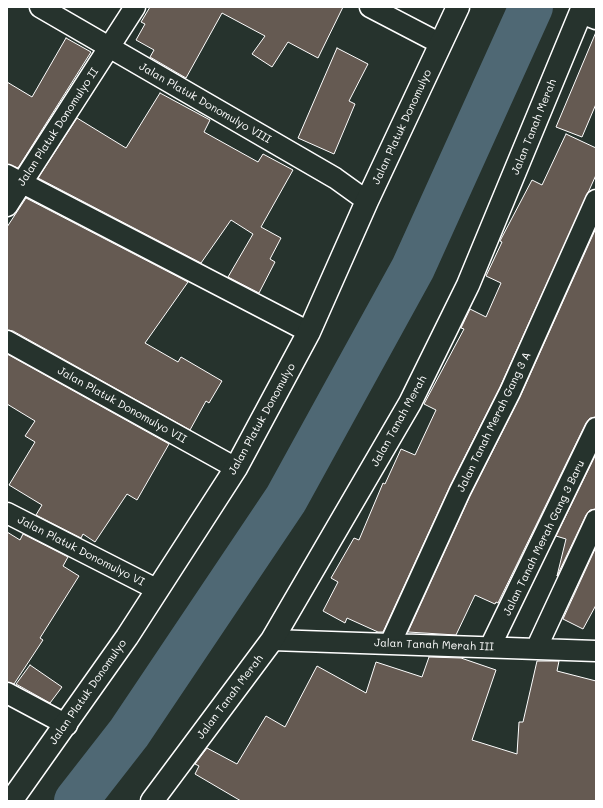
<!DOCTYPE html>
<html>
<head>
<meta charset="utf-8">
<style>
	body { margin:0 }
	#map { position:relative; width:603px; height:808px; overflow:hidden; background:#26332d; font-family:Mali,sans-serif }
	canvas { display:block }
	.frame { position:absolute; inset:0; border:8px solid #fff; pointer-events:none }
</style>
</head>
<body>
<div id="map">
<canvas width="603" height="808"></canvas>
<div class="frame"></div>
</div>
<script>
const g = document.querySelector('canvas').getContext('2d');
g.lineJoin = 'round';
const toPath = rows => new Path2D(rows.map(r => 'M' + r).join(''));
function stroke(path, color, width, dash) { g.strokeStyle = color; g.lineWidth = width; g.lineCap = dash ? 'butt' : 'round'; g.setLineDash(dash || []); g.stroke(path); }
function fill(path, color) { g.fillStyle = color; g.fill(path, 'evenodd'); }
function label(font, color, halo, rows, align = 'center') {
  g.font = font + ' Mali,sans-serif'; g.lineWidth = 3.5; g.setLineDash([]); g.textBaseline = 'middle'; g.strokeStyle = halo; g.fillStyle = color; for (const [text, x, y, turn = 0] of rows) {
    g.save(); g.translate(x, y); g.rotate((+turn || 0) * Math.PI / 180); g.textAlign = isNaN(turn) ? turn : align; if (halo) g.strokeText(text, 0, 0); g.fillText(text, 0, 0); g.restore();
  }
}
const river = toPath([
	[76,801,129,733,286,499,413,268,531,7]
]);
const building = toPath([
	[150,7,343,7,318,58,288,42,272,67,252,54,265,36,222,13,186,78,150,57,154,50,136,40,145,24,141,22,150,7],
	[596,32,596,104,582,137,556,127,596,32],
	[66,38,91,52,18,168,7,164,7,82,32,97,66,38],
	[337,48,368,64,349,101,355,104,334,154,298,138,337,48],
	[160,93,210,120,204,132,258,162,263,154,293,170,261,227,281,238,270,259,275,262,259,293,228,277,253,234,231,220,201,263,38,178,77,118,126,148,160,93],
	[566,134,596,148,596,175,500,387,450,486,383,632,378,632,347,618,345,623,323,611,338,582,331,578,354,538,359,540,383,483,385,484,401,449,415,455,436,410,424,404,464,329,461,328,470,309,486,317,501,283,486,276,502,242,500,241,501,239,532,180,542,185,566,134],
	[26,198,188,282,145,343,178,362,181,357,222,381,209,403,206,401,190,430,13,331,7,330,7,227,26,198],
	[596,228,596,417,590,418,586,423,498,603,496,602,495,604,475,595,456,635,408,632,470,496,520,397,596,228],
	[7,354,169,444,137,500,127,494,95,542,83,534,81,538,36,515,42,505,9,485,35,442,25,436,35,421,7,404,7,354],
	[596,454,596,509,590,510,586,515,557,576,566,539,556,536,596,454],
	[7,532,20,540,23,534,68,557,63,566,79,576,40,638,43,640,14,684,7,682,7,532],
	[596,547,596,605,583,629,563,619,596,547],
	[429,657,461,658,496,670,472,740,517,754,519,722,523,722,537,661,559,661,557,671,596,681,596,801,241,801,195,774,199,766,195,764,207,748,237,764,266,716,285,727,317,666,366,693,376,662,422,677,429,657],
	[30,665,62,687,50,703,16,684,30,665]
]);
const minor = toPath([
	[40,7,335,178,367,201],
	[370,7,441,44],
	[581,13,596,19],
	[7,175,309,332],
	[7,206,135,7],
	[7,341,236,468],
	[7,513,156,589],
	[272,640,596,651],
	[390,644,460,491,510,392,596,200],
	[490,647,596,428],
	[536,649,596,520],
	[7,693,67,725]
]);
const tertiary = toPath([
	[11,801,127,637,236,468,309,332,367,201,458,7],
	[152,801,272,640,410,403,468,285,583,7]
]);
const streetNames = [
	["Jalan Platuk Donomulyo VIII",205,103,30],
	["Jalan Platuk Donomulyo II",58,127,-57],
	["Jalan Platuk Donomulyo",402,127,-65],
	["Jalan Tanah Merah",534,127,-68],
	["Jalan Platuk Donomulyo VII",122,405,29],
	["Jalan Platuk Donomulyo",262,419,-61],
	["Jalan Tanah Merah",399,421,-61],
	["Jalan Tanah Merah Gang 3 A",494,422,-64],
	["Jalan Tanah Merah Gang 3 Baru",544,538,-64],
	["Jalan Platuk Donomulyo VI",81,551,27],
	["Jalan Tanah Merah III",434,645,2],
	["Jalan Platuk Donomulyo",88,692,-55],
	["Jalan Tanah Merah",230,697,-53]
];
stroke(river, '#4f6874', 44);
fill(building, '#655a52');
stroke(building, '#fff', 1);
stroke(minor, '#fff', 23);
stroke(tertiary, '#fff', 25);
stroke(minor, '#26332d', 20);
stroke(tertiary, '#26332d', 22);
label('11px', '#fff', '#26332d', streetNames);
</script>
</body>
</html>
